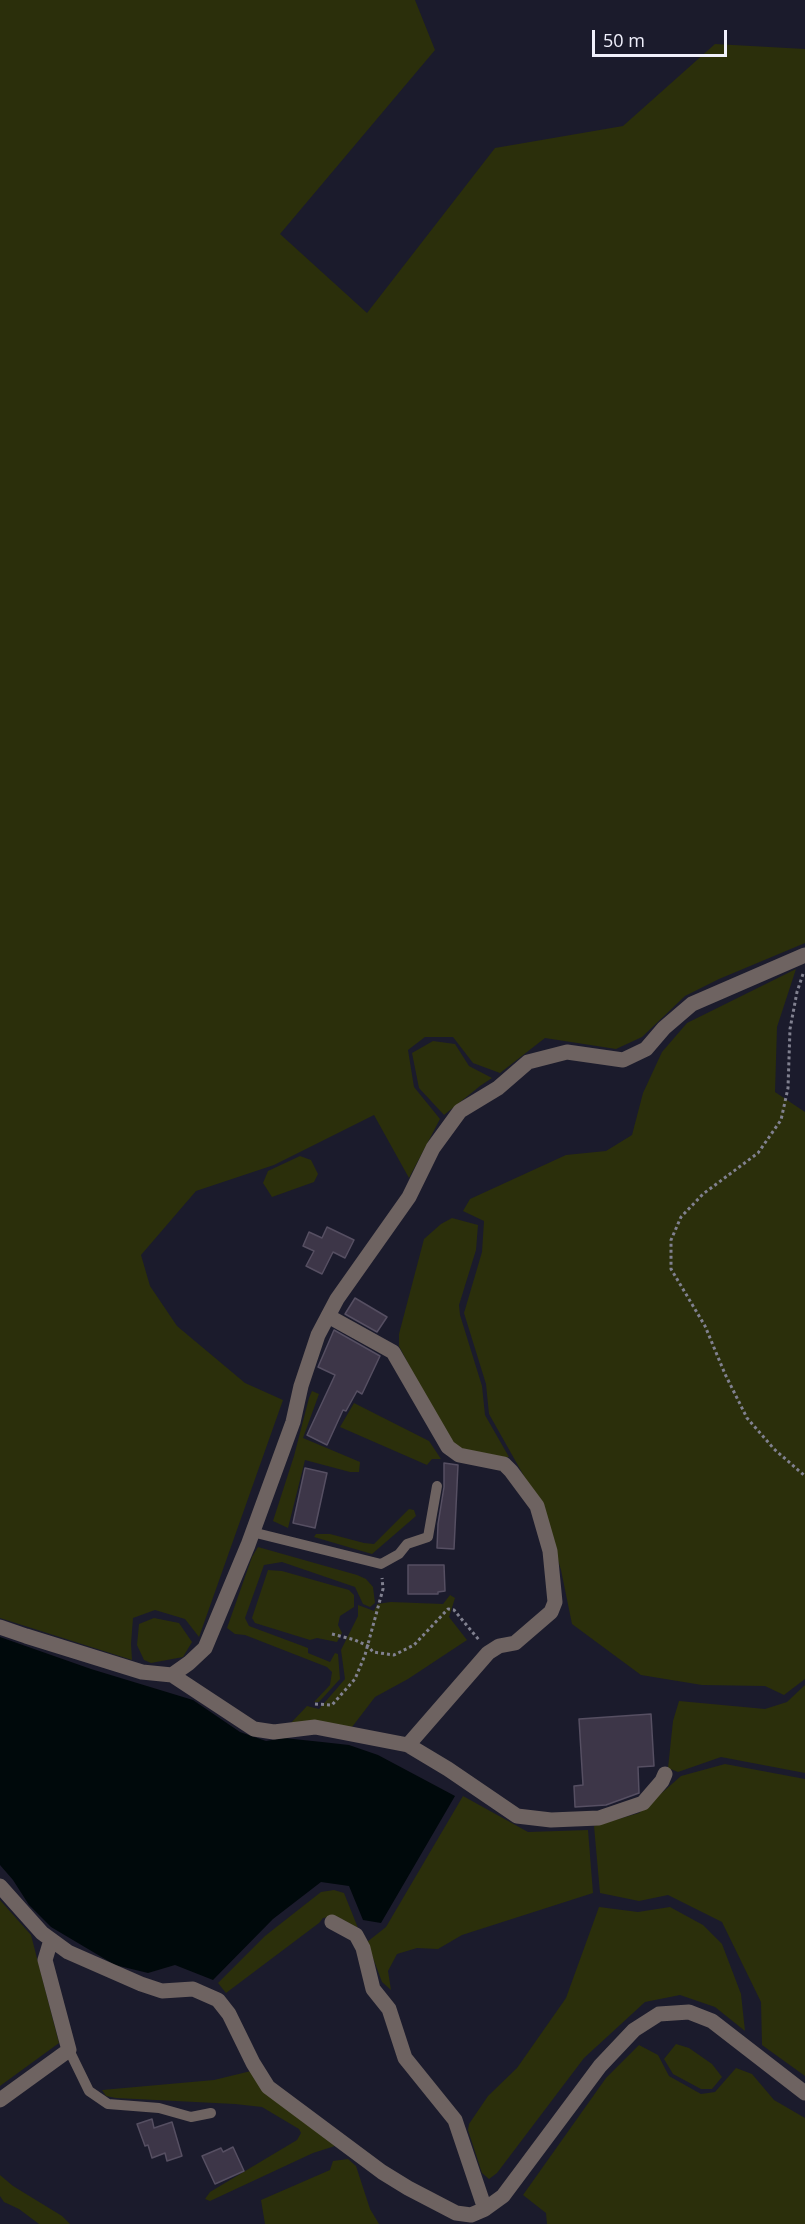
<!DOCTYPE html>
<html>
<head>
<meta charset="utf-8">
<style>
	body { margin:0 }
	#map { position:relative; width:805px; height:2224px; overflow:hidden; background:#1b1b2c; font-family:"Open Sans",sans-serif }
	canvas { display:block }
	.scale { position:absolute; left:592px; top:30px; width:135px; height:27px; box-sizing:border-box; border:3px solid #f0f0fc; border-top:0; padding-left:8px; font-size:18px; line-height:21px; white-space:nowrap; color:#f0f0fc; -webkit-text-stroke:4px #1b1b2c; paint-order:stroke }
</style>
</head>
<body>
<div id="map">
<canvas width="805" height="2224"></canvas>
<div class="scale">50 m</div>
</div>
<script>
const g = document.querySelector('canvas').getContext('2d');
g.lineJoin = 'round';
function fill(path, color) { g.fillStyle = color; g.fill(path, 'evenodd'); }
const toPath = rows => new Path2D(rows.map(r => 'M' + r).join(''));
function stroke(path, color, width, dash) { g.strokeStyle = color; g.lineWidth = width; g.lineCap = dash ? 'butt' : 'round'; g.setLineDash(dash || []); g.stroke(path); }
const green = toPath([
	[0,0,415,0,435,50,280,234,367,313,495,148,623,126,715,44,805,49,805,943,719,979,685,996,642,1037,616,1049,545,1038,500,1073,473,1063,453,1037,425,1037,408,1050,414,1087,440,1119,409,1178,374,1115,274,1165,196,1191,141,1255,150,1286,177,1326,245,1383,283,1400,199,1637,185,1619,155,1610,133,1618,131,1644,132,1660,0,1618],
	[796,969,777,1027,775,1092,805,1112,805,1679,784,1695,765,1686,702,1685,641,1675,572,1624,561,1570,542,1508,489,1414,486,1384,464,1313,482,1252,484,1221,463,1211,470,1199,566,1155,606,1151,632,1135,643,1093,662,1052,687,1023],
	[433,1041,455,1044,469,1066,492,1078,480,1086,444,1115,419,1088,412,1053],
	[300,1156,311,1160,318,1174,314,1182,272,1197,263,1183,268,1171],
	[452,1218,478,1225,476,1250,459,1305,460,1315,482,1386,485,1415,509,1457,502,1458,462,1449,456,1446,436,1418,399,1346,399,1334,424,1239,441,1224],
	[312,1391,319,1394,303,1438,360,1462,359,1472,350,1472,305,1460,288,1528,273,1521,294,1456,309,1398],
	[354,1403,429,1441,441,1459,432,1459,427,1465,340,1427],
	[409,1509,414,1510,416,1516,372,1554,314,1537,316,1534,330,1534,364,1543,374,1544],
	[258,1547,357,1575,366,1579,373,1587,375,1603,370,1607,363,1604,355,1587,282,1562,264,1565,245,1618,249,1626,308,1648,308,1653,330,1662,335,1653,338,1654,340,1679,319,1702,314,1702,330,1685,332,1672,327,1667,245,1635,235,1634,227,1628,252,1557],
	[268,1570,282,1571,349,1590,354,1595,354,1607,340,1616,338,1625,342,1633,337,1642,317,1638,310,1640,255,1623,252,1618],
	[450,1595,455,1598,449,1617,467,1640,408,1679,375,1697,349,1731,312,1720,289,1725,307,1706,319,1709,345,1679,341,1650,358,1616,358,1605,374,1611,377,1604,391,1602,443,1604],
	[154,1618,179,1623,192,1642,183,1657,151,1663,144,1660,137,1645,139,1624],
	[805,1685,805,1773,721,1757,678,1772,668,1768,673,1721,679,1701,765,1709,787,1702],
	[725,1764,805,1779,805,2076,762,2045,761,2002,722,1922,668,1895,639,1901,600,1893,594,1826,639,1813,681,1776],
	[463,1796,528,1832,588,1830,593,1893,462,1935,438,1949,417,1948,397,1954,388,1971,391,1990,382,1982,367,1942,386,1927],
	[334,1890,344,1893,358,1928,336,1916,323,1918,319,1923,226,1993,218,1983,265,1936,321,1892],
	[0,1900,31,1935,59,2043,0,2086],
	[599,1907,638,1912,670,1907,703,1925,722,1944,741,1994,745,2031,715,2007,680,1995,645,2002,584,2058,497,2173,489,2179,482,2173,468,2130,469,2124,488,2096,517,2068,566,1998],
	[676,2044,689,2048,712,2064,722,2077,712,2089,701,2089,673,2074,664,2059],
	[639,2045,658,2055,669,2076,701,2094,715,2092,736,2068,752,2074,774,2100,805,2118,805,2224,547,2224,546,2213,523,2195,606,2078],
	[251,2071,335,2146,313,2153,210,2201,205,2199,210,2192,297,2140,301,2133,299,2129,262,2107,235,2104,116,2098,106,2096,102,2090,214,2080],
	[348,2159,356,2166,370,2209,379,2224,265,2224,261,2200,330,2170,333,2161],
	[0,2175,13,2186,62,2216,70,2224,39,2224,19,2209,4,2202,0,2196]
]);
const water = toPath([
	[0,1637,91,1669,193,1700,240,1732,266,1741,284,1738,322,1742,349,1745,378,1755,455,1796,381,1923,363,1920,349,1886,321,1882,273,1919,213,1980,175,1965,148,1973,115,1965,51,1927,29,1905,13,1880,0,1865]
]);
const building = toPath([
	[327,1227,354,1240,345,1258,333,1252,322,1274,306,1266,314,1251,303,1246,309,1232,322,1238,327,1227],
	[355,1298,387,1317,377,1332,345,1314,355,1298],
	[334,1330,380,1356,362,1394,357,1391,346,1411,343,1410,327,1445,307,1435,335,1375,318,1367,334,1330],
	[444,1463,458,1465,454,1549,437,1548,438,1524,444,1487,444,1463],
	[305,1468,327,1473,315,1528,293,1523,305,1468],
	[408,1565,444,1565,445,1591,438,1592,438,1594,408,1594,408,1565],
	[651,1714,654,1766,638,1767,639,1793,606,1805,575,1807,574,1786,583,1785,579,1719,651,1714],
	[152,2119,154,2128,172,2122,182,2156,167,2161,165,2153,152,2158,148,2145,145,2146,137,2124,152,2119],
	[233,2147,244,2171,215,2184,202,2156,221,2148,223,2152,233,2147]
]);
const path = toPath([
	[803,974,797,992,790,1029,788,1088,781,1120,758,1153,703,1194,681,1217,671,1240,671,1269,705,1326,725,1374,747,1418,774,1449,805,1476],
	[332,1634,355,1640,368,1646,373,1652,394,1655,414,1645,448,1609,454,1610,479,1640],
	[315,1704,332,1705,355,1679,365,1655,383,1589,382,1578]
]);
const lane = toPath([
	[252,1532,381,1564,399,1554,407,1544,428,1537,437,1486],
	[69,2050,89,2091,108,2104,159,2108,191,2117,211,2113]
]);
const street = toPath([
	[328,1316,393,1352,448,1447,459,1455,504,1464,511,1471,537,1506,550,1551,555,1602,551,1612,515,1643,499,1646,488,1653,408,1745],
	[0,1627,26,1636,142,1672,172,1675,189,1663,205,1648,248,1545,293,1422,301,1386,318,1335,337,1299,409,1197,433,1148,460,1111,498,1088,528,1062,567,1052,623,1060,646,1049,664,1028,692,1004,805,955],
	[172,1675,254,1729,274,1732,315,1727,408,1745,448,1769,517,1816,551,1820,599,1818,643,1803,662,1781,665,1774],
	[0,1886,42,1933,68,1952,141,1984,162,1991,193,1989,218,2000,229,2014,253,2063,268,2087,382,2172,408,2188,456,2213,471,2215,485,2209,503,2196,600,2066,634,2030,659,2014,689,2012,712,2021,805,2093],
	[332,1922,356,1935,363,1948,373,1989,389,2009,405,2058,455,2120,485,2209],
	[0,2100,69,2050,45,1960,51,1940]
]);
fill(green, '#2b2f0b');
fill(water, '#00090b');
fill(building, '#3d3648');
stroke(building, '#564f62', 1.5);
stroke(path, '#818190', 3, [3, 3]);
stroke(lane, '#6e6361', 10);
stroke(street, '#6e6361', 15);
</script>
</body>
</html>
